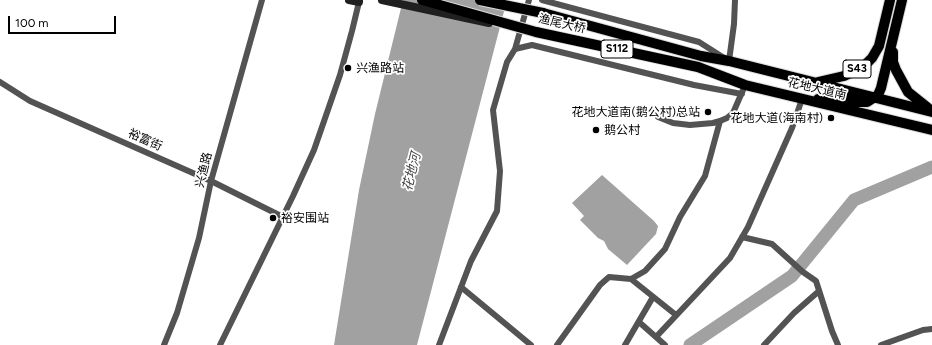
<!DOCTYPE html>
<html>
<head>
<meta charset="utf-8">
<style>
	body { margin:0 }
	#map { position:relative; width:932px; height:345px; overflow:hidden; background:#fff; font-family:Figtree,sans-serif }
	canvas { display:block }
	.scale { position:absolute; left:8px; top:16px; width:108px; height:18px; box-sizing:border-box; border:2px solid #000; border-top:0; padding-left:5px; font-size:12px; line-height:14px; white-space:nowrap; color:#000; -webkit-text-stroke:3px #fff; paint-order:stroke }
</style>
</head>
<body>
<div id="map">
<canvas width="932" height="345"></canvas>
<div class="scale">100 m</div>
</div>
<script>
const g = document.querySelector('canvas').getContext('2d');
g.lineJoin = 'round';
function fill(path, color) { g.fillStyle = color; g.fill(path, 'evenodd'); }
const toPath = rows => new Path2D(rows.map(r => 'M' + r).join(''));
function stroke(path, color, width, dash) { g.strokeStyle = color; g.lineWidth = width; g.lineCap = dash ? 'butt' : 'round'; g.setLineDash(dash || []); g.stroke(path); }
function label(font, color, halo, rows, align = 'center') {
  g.font = font + ' Figtree,"Noto Sans SC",sans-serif'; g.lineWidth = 3.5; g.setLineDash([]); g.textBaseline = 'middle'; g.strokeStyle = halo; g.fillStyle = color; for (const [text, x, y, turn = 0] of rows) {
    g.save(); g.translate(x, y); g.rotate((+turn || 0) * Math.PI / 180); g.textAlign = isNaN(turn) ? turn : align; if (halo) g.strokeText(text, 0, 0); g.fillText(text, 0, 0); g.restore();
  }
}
const water = toPath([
	[403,0,507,0,417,345,334,345,359,190,375,114],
	[602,175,654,221,658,226,656,234,627,265,608,249,604,241,598,238,580,220,584,216,572,203]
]);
const river = toPath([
	[690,345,792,276,854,200,932,167]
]);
const street = toPath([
	[542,0,699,42,729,61,734,24,735,0],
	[515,49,529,0],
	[0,82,30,101,211,181,283,217],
	[658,117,673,123,690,125,713,123,720,121,727,118,733,113,743,90],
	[742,237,772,244,803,272,816,281,832,331,838,345],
	[631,279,645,271,665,249,680,217,705,176,720,121],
	[461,287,531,345],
	[639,322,665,345],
	[656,337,730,258,748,227,792,128,802,99],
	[164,345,177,313,199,238,211,181,262,0],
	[220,345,293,196,314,150,340,75,352,31,359,2],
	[439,345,471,261,497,211,500,171,493,110,507,62,515,49,532,45,694,85,742,94],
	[557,345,600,285,609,277,631,279,676,315],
	[625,345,653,297],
	[764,345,794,313,819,291],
	[881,345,923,330,932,329]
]);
const secondary = toPath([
	[349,0,359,2,359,0]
]);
const primary = toPath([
	[543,13,701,56,729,61,932,112],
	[536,32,698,67,745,85,932,130],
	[893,52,893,62,896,70,908,92,928,108],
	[818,82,844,76,863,67,872,58,879,46,890,0],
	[818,99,837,98,859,102,867,102,878,95,881,88,902,0]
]);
const secondaryBridge = toPath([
	[382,0,489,23]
]);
const primaryBridge = toPath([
	[422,0,536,32],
	[480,0,543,13]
]);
const markers = [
	[348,68,4,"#000"],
	[708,112,4,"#000"],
	[831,118,4,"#000"],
	[596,130,4,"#000"],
	[273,218,4,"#000"]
];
const shields = [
	[617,49,32],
	[857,69,28]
];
const shieldNames = [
	["S112",617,49],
	["S43",857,69]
];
const streetNames = [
	["渔尾大桥",562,24,13],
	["花地大道南",817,89,13],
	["裕富街",145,140,24],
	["兴渔路",204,170,-76]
];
const poiNames = [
	["兴渔路站",356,68],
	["花地大道南(鹅公村)总站",700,112,"right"],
	["花地大道(海南村)",823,118,"right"],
	["鹅公村",604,130],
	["裕安围站",281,218]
];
const waterNames = [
	["花地河",412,172,-76]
];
fill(water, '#a1a1a1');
stroke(river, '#a1a1a1', 13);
stroke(primary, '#dbdbdb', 12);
stroke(street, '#535353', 6);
stroke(secondary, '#202020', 8);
stroke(primary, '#000', 10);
stroke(primaryBridge, '#dbdbdb', 12, []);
stroke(secondaryBridge, '#202020', 8);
stroke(primaryBridge, '#000', 10);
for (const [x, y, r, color] of markers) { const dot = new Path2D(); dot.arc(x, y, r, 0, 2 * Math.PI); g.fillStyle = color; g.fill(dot); stroke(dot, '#fff', 1.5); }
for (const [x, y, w] of shields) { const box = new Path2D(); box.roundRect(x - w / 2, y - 9, w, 18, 3); g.fillStyle = '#fff'; g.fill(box); stroke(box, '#000', 1); }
label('bold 11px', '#000', null, shieldNames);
label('12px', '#000', '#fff', streetNames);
label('12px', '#000', '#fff', poiNames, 'left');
label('italic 13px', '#424242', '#fff', waterNames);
</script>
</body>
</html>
